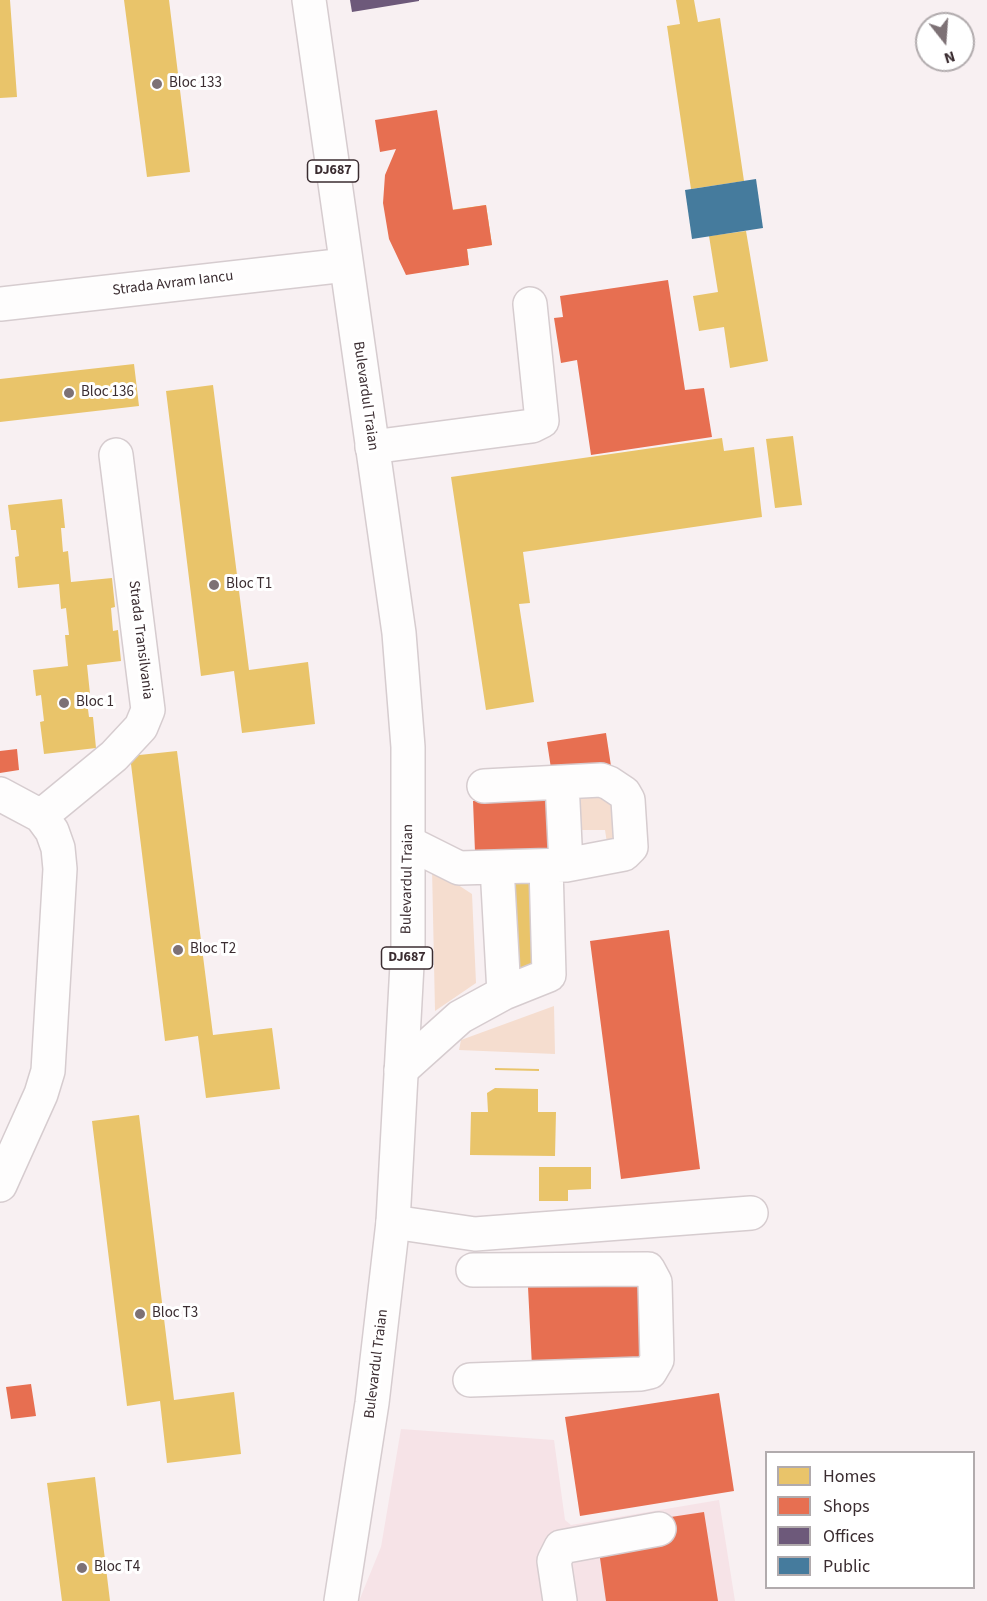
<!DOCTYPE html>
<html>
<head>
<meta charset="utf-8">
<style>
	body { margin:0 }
	#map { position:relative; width:987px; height:1601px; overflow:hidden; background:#f8f0f2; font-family:"Source Sans 3",sans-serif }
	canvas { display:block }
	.legend { position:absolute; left:765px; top:1451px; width:210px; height:138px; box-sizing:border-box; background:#fff; border:2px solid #b1abad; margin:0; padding:8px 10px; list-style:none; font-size:18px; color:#3b2d31 }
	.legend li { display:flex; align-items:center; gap:12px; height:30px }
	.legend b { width:30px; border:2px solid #b1abad }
	.north { position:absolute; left:915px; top:12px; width:60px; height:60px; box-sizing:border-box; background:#fff; border:2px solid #b1abad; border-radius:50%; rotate:163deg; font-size:16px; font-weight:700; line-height:24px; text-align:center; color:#3b2d31 }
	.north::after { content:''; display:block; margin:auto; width:21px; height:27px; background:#7d7175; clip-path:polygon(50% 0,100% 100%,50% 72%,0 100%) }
</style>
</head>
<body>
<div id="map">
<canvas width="987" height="1601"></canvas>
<ul class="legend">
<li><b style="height:16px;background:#e9c46a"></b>Homes</li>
<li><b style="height:16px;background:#e76f51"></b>Shops</li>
<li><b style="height:16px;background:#6d597a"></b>Offices</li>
<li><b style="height:16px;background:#457b9d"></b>Public</li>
</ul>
<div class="north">N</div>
</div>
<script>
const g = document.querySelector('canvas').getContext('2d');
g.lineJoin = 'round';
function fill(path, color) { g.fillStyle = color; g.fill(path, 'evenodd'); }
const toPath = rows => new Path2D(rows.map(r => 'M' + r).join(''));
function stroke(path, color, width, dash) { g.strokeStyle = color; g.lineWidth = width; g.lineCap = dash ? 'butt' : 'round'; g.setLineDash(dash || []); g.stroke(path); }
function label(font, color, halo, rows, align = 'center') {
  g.font = font + ' "Source Sans 3",sans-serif'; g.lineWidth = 6; g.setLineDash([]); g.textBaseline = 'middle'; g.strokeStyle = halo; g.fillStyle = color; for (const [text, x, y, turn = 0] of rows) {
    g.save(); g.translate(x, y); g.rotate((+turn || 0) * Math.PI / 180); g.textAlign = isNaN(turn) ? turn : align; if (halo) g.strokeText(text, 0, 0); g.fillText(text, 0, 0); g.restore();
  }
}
const built = toPath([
	[401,1429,554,1440,565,1520,571,1525,719,1500,735,1601,359,1601,381,1547]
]);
const green = toPath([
	[575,791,615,799,623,844,607,843,605,830,576,830],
	[432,868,472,894,476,983,435,1011],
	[554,1006,555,1054,459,1050,461,1040]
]);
const homes = toPath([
	[0,0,10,0,17,97,0,98],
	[124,0,169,0,190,172,147,177],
	[676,0,694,0,698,22,720,18,744,181,691,189,667,26,680,24],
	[486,205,492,245,467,249,469,265,428,271,421,214],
	[746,231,768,361,730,368,724,327,699,331,693,296,718,292,709,236],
	[134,364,139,406,0,422,0,379],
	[213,385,249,670,308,662,315,724,242,733,234,671,201,676,166,391],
	[793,436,802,505,775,508,766,439],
	[722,438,724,451,754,447,762,517,523,552,530,603,519,604,534,702,486,710,451,477],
	[62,499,65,528,61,528,63,552,68,551,71,582,112,578,115,607,111,608,113,631,118,630,121,661,87,665,90,694,86,694,89,717,93,717,96,748,44,754,40,722,44,721,41,695,36,696,33,670,68,666,65,635,69,635,66,608,61,609,59,584,18,588,15,557,19,556,16,530,11,530,8,505],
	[177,751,213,1035,272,1028,280,1089,206,1098,198,1036,165,1041,130,756],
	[552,846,560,966,493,969,500,892,498,848],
	[495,1068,539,1069,539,1071,495,1070],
	[495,1088,538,1089,538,1112,556,1112,555,1156,470,1155,471,1112,488,1112,487,1093],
	[139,1115,174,1400,234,1392,241,1454,167,1463,160,1401,127,1406,92,1121],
	[539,1167,591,1167,591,1189,568,1190,568,1201,539,1201],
	[95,1477,110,1601,62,1601,47,1483]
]);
const shops = toPath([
	[437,110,453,210,486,205,492,245,467,249,469,265,406,275,389,239,383,203,385,175,396,149,380,152,375,120],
	[668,280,685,390,704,388,712,437,591,455,577,360,561,363,554,318,563,317,560,296],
	[606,733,611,766,552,775,547,742],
	[17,749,19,770,0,773,0,751],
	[551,798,553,849,475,852,473,801],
	[669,930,700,1169,621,1179,590,941],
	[641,1281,645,1362,532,1367,528,1287],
	[31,1384,36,1416,11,1419,6,1387],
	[719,1393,734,1491,580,1516,565,1417],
	[704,1512,718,1601,606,1601,599,1551,664,1518]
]);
const offices = toPath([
	[350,0,419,0,419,1,352,12]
]);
const public = toPath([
	[756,179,763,228,692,239,685,190]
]);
const minor = toPath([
	[0,304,346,265],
	[372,447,532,426,542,421,530,304],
	[562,782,566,865],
	[0,794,41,816,52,831,58,848,60,869,48,1071,41,1094,0,1185],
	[41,816,114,756,141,727,148,710,116,455],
	[409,843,459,868,566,865,624,854,631,847,628,800,624,793,609,783,601,780,484,786],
	[504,993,549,975,546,866],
	[401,1070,460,1017,504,993,497,867],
	[393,1222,475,1234,751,1213],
	[470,1380,641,1374,650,1372,657,1360,655,1282,648,1269,473,1270],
	[560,1601,554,1561,561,1547,659,1529]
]);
const major = toPath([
	[309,0,399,633,408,747,408,946,393,1222,372,1403,341,1601]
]);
const markers = [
	[157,84,6,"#7d7175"],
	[69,393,6,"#7d7175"],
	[214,585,6,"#7d7175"],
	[64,703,6,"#7d7175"],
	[178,950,6,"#7d7175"],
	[140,1314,6,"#7d7175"],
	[82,1568,6,"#7d7175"]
];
const shields = [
	[333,171,51],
	[407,958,51]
];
const shieldNames = [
	["DJ687",333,171],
	["DJ687",407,958]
];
const poiNames = [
	["Bloc 133",169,84],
	["Bloc 136",81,393],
	["Bloc T1",226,585],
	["Bloc 1",76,703],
	["Bloc T2",190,950],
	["Bloc T3",152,1314],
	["Bloc T4",94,1568]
];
const streetNames = [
	["Strada Avram Iancu",173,284,-7],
	["Bulevardul Traian",365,396,82],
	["Strada Transilvania",140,640,83],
	["Bulevardul Traian",408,879,-89],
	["Bulevardul Traian",377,1364,-83]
];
fill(built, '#f6e3e7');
fill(green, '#f5ddcf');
fill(homes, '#e9c46a');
fill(shops, '#e76f51');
fill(offices, '#6d597a');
fill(public, '#457b9d');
stroke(minor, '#d6cccf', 36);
stroke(major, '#d6cccf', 36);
stroke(minor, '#fefdfd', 33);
stroke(major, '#fefdfd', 33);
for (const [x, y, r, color] of markers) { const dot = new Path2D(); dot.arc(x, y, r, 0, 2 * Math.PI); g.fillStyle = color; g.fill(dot); stroke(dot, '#fff', 2); }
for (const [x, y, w] of shields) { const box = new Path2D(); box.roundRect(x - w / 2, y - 11, w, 22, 4.5); g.fillStyle = '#fff'; g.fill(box); stroke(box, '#3b2d31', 1.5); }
label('bold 14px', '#3b2d31', null, shieldNames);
label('15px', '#3b2d31', '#fff', poiNames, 'left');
label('15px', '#3b2d31', '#fff', streetNames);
</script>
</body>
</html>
